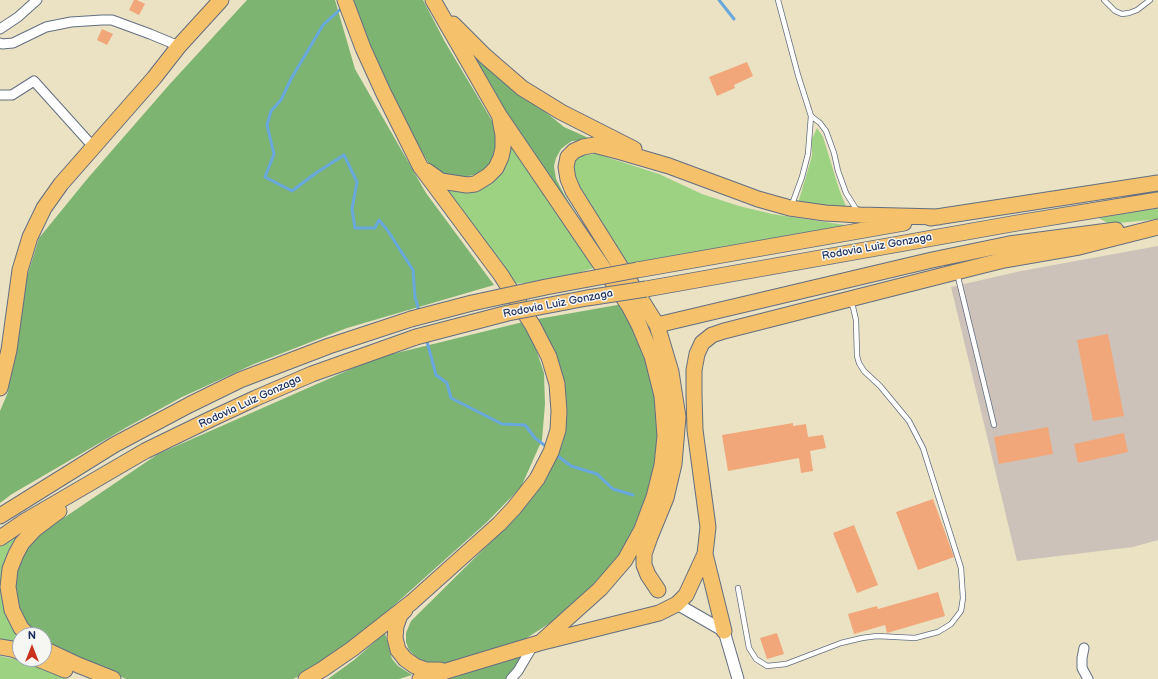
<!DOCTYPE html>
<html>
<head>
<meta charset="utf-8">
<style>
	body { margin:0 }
	#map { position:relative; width:1158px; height:679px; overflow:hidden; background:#eae2c2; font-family:"Balsamiq Sans",sans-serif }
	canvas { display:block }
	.north { position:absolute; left:12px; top:627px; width:40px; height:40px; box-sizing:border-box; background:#f6f6f2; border:1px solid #9ea6b7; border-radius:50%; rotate:0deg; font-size:11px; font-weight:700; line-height:16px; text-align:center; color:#1b2f5e }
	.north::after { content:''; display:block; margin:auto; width:14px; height:18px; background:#c8321e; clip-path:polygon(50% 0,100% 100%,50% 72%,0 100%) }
</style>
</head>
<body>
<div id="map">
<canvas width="1158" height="679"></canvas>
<div class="north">N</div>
</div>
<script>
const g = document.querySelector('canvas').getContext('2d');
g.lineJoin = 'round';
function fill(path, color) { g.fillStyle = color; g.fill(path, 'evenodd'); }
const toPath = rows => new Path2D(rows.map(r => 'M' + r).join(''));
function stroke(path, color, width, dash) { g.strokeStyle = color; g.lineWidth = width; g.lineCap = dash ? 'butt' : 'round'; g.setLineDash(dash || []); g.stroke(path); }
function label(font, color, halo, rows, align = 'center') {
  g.font = font + ' "Balsamiq Sans",sans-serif'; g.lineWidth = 3; g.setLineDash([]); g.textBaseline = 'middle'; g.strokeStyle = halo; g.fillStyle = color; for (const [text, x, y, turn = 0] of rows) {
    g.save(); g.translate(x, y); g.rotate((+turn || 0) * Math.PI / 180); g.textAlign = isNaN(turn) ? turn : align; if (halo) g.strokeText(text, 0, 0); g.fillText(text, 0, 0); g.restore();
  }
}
const industrial = toPath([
	[1158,246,1158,540,1133,547,1017,561,951,287,1021,271]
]);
const green = toPath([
	[817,128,823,137,839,189,847,209,798,203,812,156,812,139],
	[508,139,597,267,551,281,511,284,438,185,465,192,483,187,499,176,506,161],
	[597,154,659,174,702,194,739,206,772,214,852,226,630,271,587,209,571,173,574,161,580,155],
	[1158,208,1158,219,1109,224,1099,218],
	[28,529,7,557,2,589,6,615,12,627,20,639,20,648,0,643,0,547],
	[0,656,22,661,69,679,0,679]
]);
const forest = toPath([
	[247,0,335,0,355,69,426,193,494,285,347,328,254,364,182,397,127,427,12,494,0,503,0,411,8,392,18,306,39,238,88,178,169,85],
	[352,0,423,0,445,42,498,131,496,154,486,169,477,174,452,180,432,169,396,107],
	[472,49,511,84,564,127,593,140,572,141,566,145,561,149,556,158,554,166,556,179,565,196,609,267,607,268,471,60],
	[623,304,648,357,660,404,660,449,647,497,627,545,603,575,564,614,522,641,456,663,433,663,424,661,416,657,409,650,406,642,406,633,411,621,500,533,558,448,552,349,538,319],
	[523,322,535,346,544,373,545,404,542,440,521,487,487,522,392,607,320,667,293,679,126,679,77,658,48,644,44,642,44,635,35,635,27,628,20,612,14,587,17,569,25,552,40,534,158,454,376,358],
	[385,633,392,659,398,666,412,675,399,679,328,679,354,660],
	[527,653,507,679,445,679]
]);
const stream = toPath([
	[719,0,734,19],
	[343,7,323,25,291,79,281,100,271,111,267,125,274,154,265,177,292,191,316,173,344,155,357,182,352,209,355,228,375,228,379,220,388,231,413,270,415,297,419,311],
	[426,338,436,375,447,383,451,398,502,424,525,425,535,438,548,448],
	[555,454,571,466,597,474,613,489,633,495]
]);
const building = toPath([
	[134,0,137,0,145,4,139,15,129,10],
	[102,29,113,34,107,45,97,40],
	[747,62,753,76,734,85,735,88,717,96,709,77],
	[1108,334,1124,416,1093,421,1077,340],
	[793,423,793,426,806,424,808,437,823,435,826,448,810,451,813,471,801,473,799,458,728,471,722,435],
	[1048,427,1053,454,999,464,994,437],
	[1124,433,1128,452,1078,463,1074,444],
	[933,499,954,557,918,570,896,512],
	[854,525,878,585,857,593,833,533],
	[938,592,945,616,887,633,885,625,854,634,848,614,877,606,878,609],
	[777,633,784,654,767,659,760,638]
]);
const service = toPath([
	[778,0,798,75,811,116,808,154,802,177,791,207],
	[1104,0,1115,11,1122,14,1129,13,1137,10,1150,0],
	[811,116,820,123,826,131,834,153,838,171,846,193,858,212],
	[957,273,994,425],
	[738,588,749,648,756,659,767,666,786,664,841,643,862,638,877,636,915,638,938,632,951,624,961,611,963,598,961,568,923,448,909,421,880,386,864,371,859,363,857,356,856,320,853,307,849,301]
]);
const minor = toPath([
	[0,29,18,17,37,0],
	[0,43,2,44,13,43,46,27,71,22,102,20,112,20,150,34,179,46],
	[0,95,12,95,34,81,88,141],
	[1084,648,1082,658,1082,668,1088,679],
	[511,679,518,671,534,644]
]);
const tertiary = toPath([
	[677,604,724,631,738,679]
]);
const trunk = toPath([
	[433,0,499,115,629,306,639,325,652,356,662,396,665,436,662,465,654,497,642,529,625,560,600,589,542,641],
	[453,24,485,56,522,88,561,112,634,149],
	[427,171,441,181,467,185,475,184,488,176,496,168,501,157,503,148,503,135,500,119],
	[930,218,1158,183],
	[637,270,904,223],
	[646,289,1017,223,1158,200],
	[657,325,932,260,1009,244,1116,230],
	[0,388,9,350,20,270,30,237,44,208,61,184,154,78,179,46,221,0],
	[0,516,114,445,189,405,240,380,329,346,411,319],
	[0,538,25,521,145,451,213,418,256,398,312,374,416,337],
	[705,554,724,631],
	[658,590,648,575,644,565,644,554,650,537,666,498,674,464,678,417,671,372,657,325,573,191,568,179,566,167,568,157,574,151,583,147,594,145,621,152,669,166,758,199,790,208,825,213,860,215,939,217],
	[405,610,400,615,396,626,395,638,398,650,405,659,415,666,426,670,440,670],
	[28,635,21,628,12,610,8,587,10,569,16,554,22,543,35,529,59,511],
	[0,647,12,649,20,652],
	[44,649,78,665,113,679],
	[38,659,65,670],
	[306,679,323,669,352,649,412,602,499,524,514,508,537,479,551,452,558,430,559,411,557,384,549,357,533,326,501,275,420,166,383,92,363,48,345,0],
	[420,679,539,643,659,613,677,604,686,595,705,554,708,527,695,430,694,394,694,370,697,354,702,343,712,335,724,331,956,272,1004,260,1079,247,1158,227]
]);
const trunkBridge = toPath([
	[411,319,472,303,546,287,637,270],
	[416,337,508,313,587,298,646,289]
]);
const streetNames = [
	["Rodovia Luiz Gonzaga",877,247,-10],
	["Rodovia Luiz Gonzaga",558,304,-11],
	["Rodovia Luiz Gonzaga",250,402,-25]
];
fill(industrial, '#ccc2b9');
fill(green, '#9ed283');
fill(forest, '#7eb471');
stroke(stream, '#68a8dc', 3);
fill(building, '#f1a77a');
stroke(service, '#636e81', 6);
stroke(minor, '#636e81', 11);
stroke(tertiary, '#636e81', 13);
stroke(trunk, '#636e81', 17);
stroke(service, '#fff', 4.5);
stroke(minor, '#fff', 9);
stroke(tertiary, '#fff', 11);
stroke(trunk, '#f5c16b', 15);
stroke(trunkBridge, '#636e81', 17, []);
stroke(trunkBridge, '#f5c16b', 15);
label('11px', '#1b2f5e', '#f6f6f2', streetNames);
</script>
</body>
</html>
